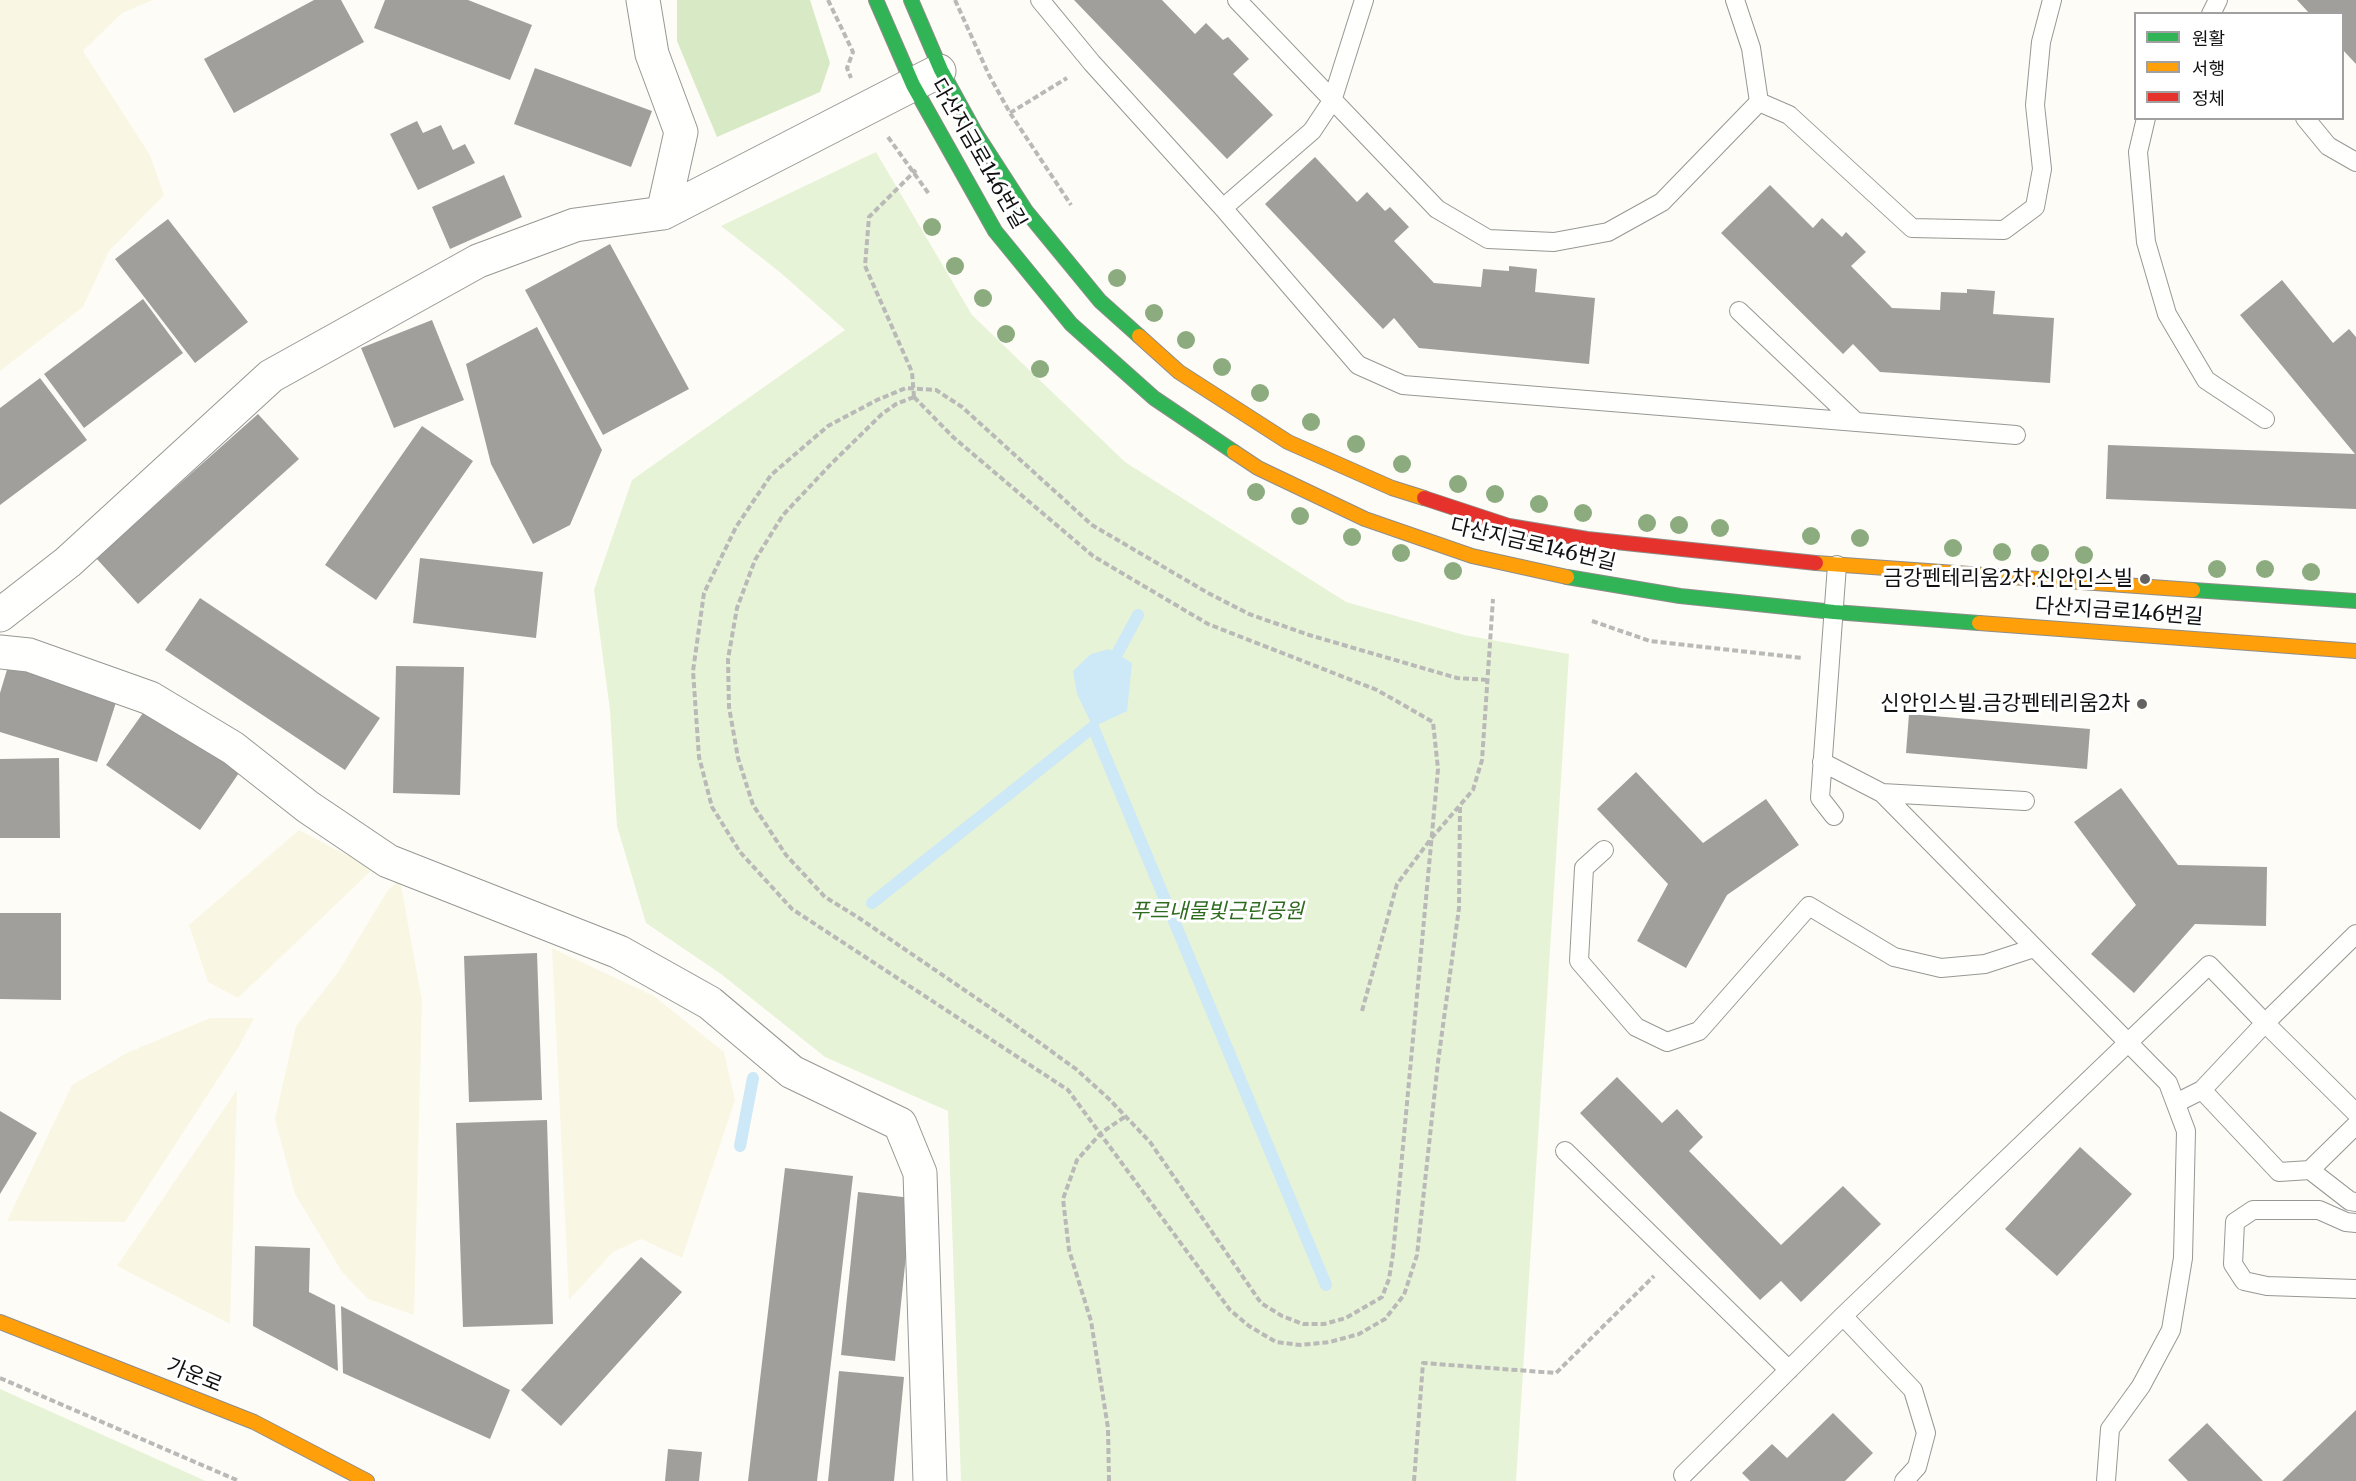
<!DOCTYPE html>
<html>
<head>
<meta charset="utf-8">
<style>
	body { margin:0 }
	#map { position:relative; width:2356px; height:1481px; overflow:hidden; background:#fdfcf7; font-family:Merriweather,"Noto Sans KR",serif }
	canvas { display:block }
	.legend { position:absolute; left:2134px; top:12px; width:210px; height:108px; box-sizing:border-box; background:#fff; border:2px solid #a0a0a0; margin:0; padding:8px 10px; list-style:none; font-size:18px; color:#111 }
	.legend li { display:flex; align-items:center; gap:12px; height:30px }
	.legend b { width:30px; border:2px solid #a0a0a0 }
</style>
</head>
<body>
<div id="map">
<canvas width="2356" height="1481"></canvas>
<ul class="legend">
<li><b style="height:8px;background:#30b455"></b>원활</li>
<li><b style="height:8px;background:#ff9f0a"></b>서행</li>
<li><b style="height:8px;background:#e5322d"></b>정체</li>
</ul>
</div>
<script>
const g = document.querySelector('canvas').getContext('2d');
g.lineJoin = 'round';
function fill(path, color) { g.fillStyle = color; g.fill(path, 'evenodd'); }
const toPath = rows => new Path2D(rows.map(r => 'M' + r).join(''));
function stroke(path, color, width, dash) { g.strokeStyle = color; g.lineWidth = width; g.lineCap = dash ? 'butt' : 'round'; g.setLineDash(dash || []); g.stroke(path); }
function label(font, color, halo, rows, align = 'center') {
  g.font = font + ' Merriweather,"Noto Sans KR",serif'; g.lineWidth = 6; g.setLineDash([]); g.textBaseline = 'middle'; g.strokeStyle = halo; g.fillStyle = color; for (const [text, x, y, turn = 0] of rows) {
    g.save(); g.translate(x, y); g.rotate((+turn || 0) * Math.PI / 180); g.textAlign = isNaN(turn) ? turn : align; if (halo) g.strokeText(text, 0, 0); g.fillText(text, 0, 0); g.restore();
  }
}
const farmland = toPath([
	[0,0,153,0,122,13,83,51,150,155,164,195,109,251,83,307,0,371],
	[299,830,373,869,238,998,208,982,189,925],
	[400,880,422,1001,414,1315,368,1299,342,1272,295,1194,275,1119,296,1026,337,974,388,890],
	[552,948,654,996,724,1052,735,1100,682,1258,641,1239,613,1252,569,1300],
	[210,1018,254,1018,238,1048,125,1222,7,1221,72,1085,127,1053],
	[237,1090,230,1324,117,1266]
]);
const green = toPath([
	[876,152,972,315,1125,462,1346,602,1464,635,1569,654,1516,1481,961,1481,948,1111,825,1057,721,974,646,923,617,826,610,710,594,590,632,480,845,330,781,273,721,226],
	[0,1389,199,1478,205,1481,0,1481]
]);
const forest = toPath([
	[677,0,810,0,830,63,820,92,717,137,677,41]
]);
const water = toPath([
	[1109,649,1132,663,1127,711,1093,727,1077,694,1073,671,1091,654]
]);
const stream = toPath([
	[1117,654,1138,615],
	[872,903,1093,727,1326,1285],
	[740,1146,753,1078]
]);
const building = toPath([
	[314,0,341,0,364,42,234,113,204,59],
	[385,0,468,0,532,25,510,80,374,28],
	[1074,0,1162,0,1195,34,1206,23,1223,40,1228,37,1249,59,1233,74,1273,115,1227,159],
	[2297,0,2356,0,2356,64,2342,49,2342,14,2310,14],
	[535,68,652,111,631,167,514,124],
	[417,121,423,133,441,125,453,150,465,144,475,163,418,190,390,134],
	[1315,157,1357,202,1367,192,1385,211,1390,207,1409,227,1394,241,1434,283,1481,287,1483,269,1509,271,1509,266,1537,269,1535,292,1595,298,1589,364,1419,348,1394,318,1383,329,1265,204],
	[504,175,522,217,450,249,432,207],
	[1770,185,1813,228,1822,218,1842,237,1846,232,1866,252,1851,266,1892,308,1940,310,1941,292,1967,293,1967,289,1995,291,1993,314,2054,318,2050,383,1880,372,1853,344,1843,354,1721,233],
	[168,219,248,322,195,363,115,259],
	[610,244,689,389,603,435,525,290],
	[2282,280,2333,343,2349,329,2356,337,2356,509,2106,499,2108,445,2355,454,2240,315],
	[143,299,183,353,84,428,44,374],
	[432,320,464,400,394,428,361,348],
	[537,327,602,450,570,525,533,544,491,464,466,364],
	[40,378,87,440,0,505,0,408],
	[258,414,299,459,138,604,96,558],
	[422,426,473,461,376,600,325,565],
	[420,558,543,572,536,638,413,623],
	[200,598,380,718,345,770,165,650],
	[9,663,118,696,97,762,0,732,0,693],
	[396,666,464,667,460,795,393,793],
	[148,706,241,770,200,830,106,765],
	[1909,714,2090,729,2087,769,1906,753],
	[59,758,60,838,0,838,0,759],
	[1636,772,1703,843,1766,799,1799,845,1727,895,1686,968,1637,941,1668,884,1597,809],
	[2121,788,2178,865,2267,867,2266,926,2195,924,2134,993,2091,954,2136,905,2074,822],
	[0,913,61,913,61,1000,0,999],
	[537,953,542,1100,469,1102,464,956],
	[1617,1077,1662,1123,1677,1109,1703,1137,1689,1151,1781,1245,1843,1186,1881,1224,1801,1302,1781,1281,1760,1300,1580,1113],
	[0,1111,37,1133,0,1194],
	[547,1120,553,1324,463,1327,456,1123],
	[2080,1147,2132,1194,2057,1276,2005,1229],
	[785,1168,853,1176,817,1481,748,1481],
	[858,1192,912,1198,895,1361,841,1355],
	[255,1246,310,1248,309,1292,335,1305,338,1371,253,1326],
	[641,1257,682,1292,561,1426,521,1390],
	[341,1306,510,1390,490,1439,343,1373],
	[839,1371,904,1377,894,1481,828,1481],
	[2356,1410,2356,1481,2282,1481],
	[1833,1413,1873,1453,1845,1481,1750,1481,1742,1473,1772,1444,1787,1458],
	[2207,1423,2263,1481,2188,1481,2168,1460],
	[668,1449,702,1452,699,1481,665,1481]
]);
const path = toPath([
	[828,0,853,52,847,68,851,78],
	[955,0,989,75,1010,113,1071,205],
	[1010,113,1067,78],
	[888,137,929,194],
	[914,397,953,437,1093,556,1208,624,1377,690,1433,722,1438,769,1393,1254,1389,1279,1382,1297,1346,1318,1324,1324,1303,1324,1282,1316,1261,1303,1150,1142,1109,1099,1076,1069,1001,1015,859,918,825,897,786,855,753,805,738,758,729,707,728,659,737,608,755,560,783,515,831,464,882,414,896,404,914,397],
	[914,397,912,372,865,266,869,217,916,170],
	[1592,621,1650,641,1802,658],
	[1460,807,1459,908,1438,1062,1417,1255,1404,1295,1385,1319,1359,1334,1330,1342,1300,1345,1276,1342,1249,1326,1230,1310,1068,1090,792,909,740,852,712,807,699,757,693,671,704,593,736,527,771,475,828,426,877,400,906,388,936,390,962,407,1092,525,1208,593,1249,614,1309,635,1457,678,1488,680],
	[1362,1011,1397,884,1430,840,1473,790,1482,760,1493,599],
	[0,1378,239,1481],
	[1109,1481,1108,1428,1091,1321,1069,1250,1063,1199,1077,1160,1101,1133,1126,1116],
	[1414,1481,1423,1363,1556,1373,1654,1276]
]);
const lane = toPath([
	[1040,0,1092,63,1223,208,1358,365,1403,385,2016,435],
	[1237,0,1437,209,1488,239,1554,242,1608,232,1662,202,1759,102],
	[1735,0,1751,48,1759,102,1789,115,1912,228,2004,230,2035,207,2042,169,2035,105,2041,42,2052,0],
	[2211,14,2218,0],
	[2146,118,2138,152,2146,242,2167,314,2206,380,2265,419],
	[2305,118,2328,146,2356,162],
	[1223,208,1312,131,1332,101,1364,0],
	[1739,311,1856,422],
	[1822,762,1882,793,2025,801],
	[1882,793,2168,1083,2186,1131,2183,1258,2171,1330,2141,1386,2110,1429,2106,1481],
	[1834,816,1820,798,1837,565],
	[1604,850,1584,868,1579,961,1636,1027,1667,1042,1699,1031,1809,906,1894,957,1941,968,1985,964,2034,948],
	[2202,1090,2279,1172,2310,1170,2350,1201,2356,1202],
	[2176,1103,2202,1090,2265,1023,2356,1113],
	[1565,1151,1789,1370],
	[2310,1170,2356,1125],
	[2356,1223,2346,1222,2319,1210,2253,1210,2235,1222,2233,1264,2244,1281,2267,1286,2356,1289],
	[1843,1316,1913,1390,1926,1433,1917,1467,1904,1481],
	[1683,1475,1843,1316,2209,965,2265,1023,2356,934]
]);
const street = toPath([
	[663,213,939,71],
	[0,615,68,562,271,376,478,261,575,225,663,213,681,132,652,54,643,0],
	[0,652,29,655,150,698,233,748,308,807,388,861,619,952,710,1003,792,1072,900,1124,920,1173,930,1481]
]);
const fast = toPath([
	[876,0,913,85,995,231,1071,324,1154,398,1234,452],
	[911,0,941,70,975,132,1026,211,1100,301,1139,336],
	[1567,577,1680,596,1834,612,1979,623],
	[2193,590,2356,601]
]);
const slow = toPath([
	[1139,336,1179,372,1288,442,1392,488,1424,498],
	[1234,452,1258,468,1365,519,1472,556,1567,577],
	[1816,563,2193,590],
	[1979,623,2356,651],
	[0,1322,254,1422,367,1481]
]);
const jam = toPath([
	[1424,498,1509,526,1587,539,1816,563]
]);
const trees = [
	[932,227],
	[955,266],
	[1117,278],
	[983,298],
	[1154,313],
	[1006,334],
	[1186,340],
	[1222,367],
	[1040,369],
	[1260,393],
	[1311,422],
	[1356,444],
	[1402,464],
	[1458,484],
	[1256,492],
	[1495,494],
	[1539,504],
	[1583,513],
	[1300,516],
	[1647,523],
	[1679,525],
	[1720,528],
	[1811,536],
	[1352,537],
	[1860,538],
	[1953,548],
	[2002,552],
	[1401,553],
	[2040,553],
	[2084,555],
	[2217,569],
	[2265,569],
	[1453,571],
	[2311,572]
];
const markers = [
	[2145,579,6,"#646362"],
	[2142,704,6,"#646362"]
];
const streetNames = [
	["다산지금로146번길",978,154,60],
	["다산지금로146번길",1533,545,13],
	["다산지금로146번길",2119,612,4],
	["가운로",194,1376,22]
];
const poiNames = [
	["금강펜테리움2차.신안인스빌",2133,579],
	["신안인스빌.금강펜테리움2차",2130,704]
];
const parkNames = [
	["푸르내물빛근린공원",1217,912]
];
fill(farmland, '#f9f7e4');
fill(green, '#e7f3d7');
fill(forest, '#d8eac5');
fill(water, '#cde8f7');
stroke(stream, '#cde8f7', 12);
fill(building, '#a19f9c');
stroke(lane, '#979795', 20);
stroke(street, '#979795', 35);
stroke(fast, '#8e8d8b', 16);
stroke(slow, '#8e8d8b', 16);
stroke(jam, '#8e8d8b', 16);
stroke(path, '#b9b9b8', 4, [6, 3]);
stroke(lane, '#fffffe', 18);
stroke(street, '#fffffe', 33);
stroke(fast, '#30b455', 14);
stroke(slow, '#ff9f0a', 14);
stroke(jam, '#e5322d', 14);
g.fillStyle = '#8cac80';
for (const [x, y] of trees) { g.beginPath(); g.arc(x, y, 9, 0, 2 * Math.PI); g.fill(); }
for (const [x, y, r, color] of markers) { const dot = new Path2D(); dot.arc(x, y, r, 0, 2 * Math.PI); g.fillStyle = color; g.fill(dot); stroke(dot, '#fff', 2); }
label('21px', '#111', '#fff', streetNames);
label('21px', '#111', '#fff', poiNames, 'right');
label('italic 21px', '#2f6b1f', '#fff', parkNames);
</script>
</body>
</html>
